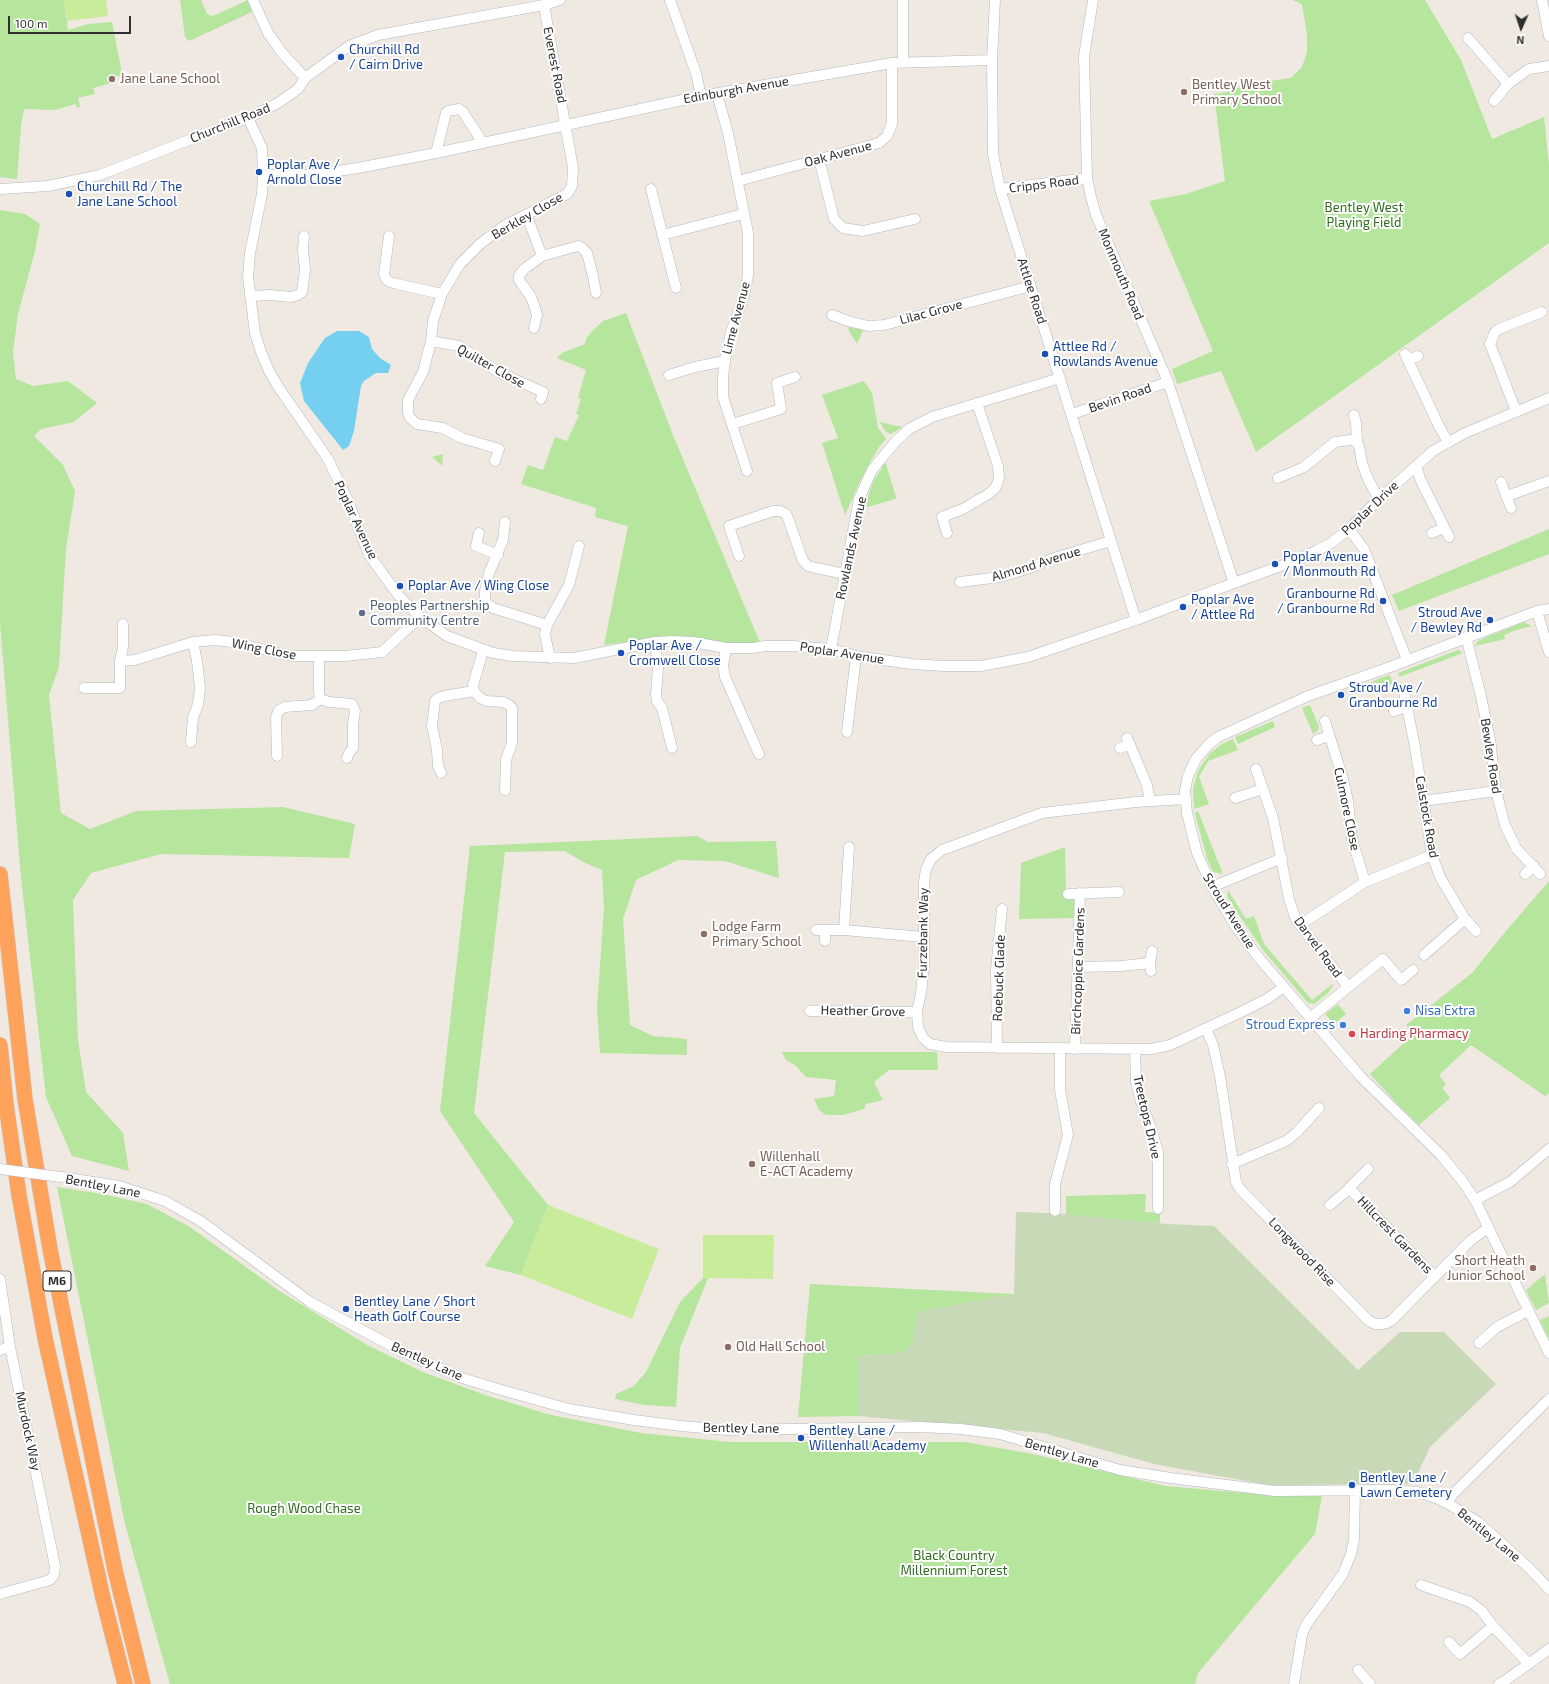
<!DOCTYPE html>
<html>
<head>
<meta charset="utf-8">
<style>
	body { margin:0 }
	#map { position:relative; width:1549px; height:1684px; overflow:hidden; background:#efe9e1; font-family:"Exo 2",sans-serif }
	canvas { display:block }
	.north { position:absolute; left:1501px; top:8px; width:40px; height:40px; -webkit-text-stroke:3px #fff; paint-order:stroke; rotate:183deg; font-size:11px; font-weight:700; line-height:16px; text-align:center; color:#2e2e2e }
	.north::after { content:''; display:block; margin:auto; width:14px; height:18px; background:#2e2e2e; clip-path:polygon(50% 0,100% 100%,50% 72%,0 100%) }
	.scale { position:absolute; left:8px; top:16px; width:123px; height:18px; box-sizing:border-box; border:2px solid #2e2e2e; border-top:0; padding-left:5px; font-size:12px; line-height:14px; white-space:nowrap; color:#2e2e2e; -webkit-text-stroke:3px #fff; paint-order:stroke }
</style>
</head>
<body>
<div id="map">
<canvas width="1549" height="1684"></canvas>
<div class="north">N</div>
<div class="scale">100 m</div>
</div>
<script>
const g = document.querySelector('canvas').getContext('2d');
g.lineJoin = 'round';
function fill(path, color) { g.fillStyle = color; g.fill(path, 'evenodd'); }
const toPath = rows => new Path2D(rows.map(r => 'M' + r).join(''));
function stroke(path, color, width, dash) { g.strokeStyle = color; g.lineWidth = width; g.lineCap = dash ? 'butt' : 'round'; g.setLineDash(dash || []); g.stroke(path); }
function label(font, color, halo, rows, align = 'center') {
  g.font = font + ' "Exo 2",sans-serif'; g.lineWidth = 4; g.setLineDash([]); g.textBaseline = 'middle'; g.strokeStyle = halo; g.fillStyle = color; for (const [text, x, y, turn = 0] of rows) {
    g.save(); g.translate(x, y); g.rotate((+turn || 0) * Math.PI / 180); g.textAlign = isNaN(turn) ? turn : align; if (halo) g.strokeText(text, 0, 0); g.fillText(text, 0, 0); g.restore();
  }
}
const green = toPath([
	[0,0,64,0,68,30,88,24,112,22,121,68,120,76,114,77,116,82,93,88,95,94,78,98,80,107,77,108,76,104,55,110,24,109,21,126,17,179,0,177],
	[180,0,201,0,207,14,213,16,248,0,252,12,189,41,185,37],
	[1292,0,1425,0,1461,60,1492,139,1544,117,1549,165,1549,243,1256,452,1221,371,1177,384,1172,369,1213,351,1149,201,1186,194,1225,181,1214,94,1227,92,1248,84,1291,78,1302,67,1307,52,1307,35,1302,4],
	[0,210,25,214,40,224,35,251,18,314,13,352,16,379,33,386,68,381,97,403,74,422,41,429,34,436,63,465,75,491,66,549,59,667,49,695,61,813,90,829,136,811,283,807,355,824,349,858,161,854,91,873,73,900,78,1040,86,1092,123,1133,129,1171,72,1156,46,1097,21,878,0,623],
	[626,313,673,435,760,643,748,644,648,639,604,645,628,526,595,517,596,508,521,484,528,465,543,470,555,437,567,441,579,415,576,414,581,399,578,398,586,370,557,358,562,353,585,344,586,339,592,331,603,321],
	[848,327,863,330,857,344,849,331],
	[864,381,872,393,878,428,886,439,879,447,861,479,845,515,822,443,838,438,822,395],
	[880,422,892,425,902,427,893,433,890,434,885,431],
	[443,454,442,466,432,457],
	[882,463,886,464,896,497,895,499,864,508,873,482,882,468],
	[1549,529,1549,554,1399,611,1392,595],
	[1524,622,1532,626,1516,630,1504,635,1505,639,1475,646,1477,642,1484,638],
	[1458,650,1463,653,1399,677,1398,673],
	[1390,675,1393,684,1360,691,1359,689,1380,678],
	[1310,705,1319,727,1317,731,1313,734,1302,708],
	[1273,721,1275,727,1238,744,1235,737],
	[1233,739,1238,750,1208,761,1199,777,1209,804,1194,809,1193,789,1198,771,1210,753,1222,744],
	[1198,811,1223,874,1213,872,1208,861,1197,822,1195,813],
	[697,836,708,842,776,841,779,878,725,861,678,860,636,880,623,919,630,1025,653,1036,687,1039,687,1055,600,1053,597,1009,604,908,602,870,583,862,565,851,505,852,474,1113,548,1205,521,1275,485,1266,514,1222,440,1111,470,846],
	[1065,847,1066,889,1068,900,1075,900,1074,918,1019,919,1021,863],
	[1549,881,1549,1093,1545,1096,1471,1045,1439,1075,1446,1084,1442,1088,1450,1098,1419,1125,1401,1108,1370,1074,1414,1034,1406,1025,1472,973,1507,930],
	[1228,890,1246,919,1254,916,1264,944,1312,1000,1334,983,1329,992,1314,1004,1308,1003,1263,950,1227,897],
	[1338,1004,1346,1014,1334,1024,1325,1014],
	[782,1052,937,1052,938,1070,889,1070,874,1082,883,1100,866,1104,864,1109,843,1115,826,1115,819,1110,814,1099,834,1096,836,1080,806,1077,796,1066,786,1060],
	[57,1187,102,1194,147,1204,190,1227,278,1290,367,1345,423,1372,488,1396,551,1415,641,1433,731,1442,965,1442,1033,1454,1165,1486,1279,1496,1322,1496,1315,1534,1198,1673,1195,1684,170,1684,125,1524],
	[1146,1194,1145,1212,1160,1213,1160,1223,1016,1212,1066,1214,1066,1196],
	[1545,1274,1549,1303,1536,1310,1526,1290],
	[703,1278,708,1278,680,1348,676,1407,644,1405,615,1399,616,1394,634,1386,646,1372,680,1302],
	[810,1284,1014,1294,919,1312,912,1344,903,1353,858,1356,858,1416,798,1417],
	[1549,1316,1549,1339,1540,1320]
]);
const cemetery = toPath([
	[1016,1212,1066,1214,1167,1224,1214,1226,1358,1370,1400,1332,1444,1332,1496,1384,1430,1447,1413,1484,1268,1485,1154,1464,1043,1433,858,1416,858,1356,903,1353,912,1344,918,1312,1014,1294]
]);
const pitch = toPath([
	[64,0,106,0,108,16,67,21],
	[548,1205,659,1249,632,1319,521,1275],
	[703,1235,774,1235,773,1279,703,1278]
]);
const water = toPath([
	[337,331,359,331,369,337,372,349,380,358,391,365,388,373,376,373,364,381,361,386,354,431,349,446,343,450,304,401,300,383,308,363,325,338]
]);
const minor = toPath([
	[253,0,268,33,283,54,305,78],
	[670,0,696,73,701,96],
	[995,0,992,60,993,154,1000,189,1136,620],
	[1093,0,1084,56,1087,178,1091,197,1096,215,1168,382,1234,583],
	[1542,0,1549,36],
	[1468,38,1508,84],
	[903,62,903,0],
	[717,94,728,133,748,233,748,275,744,296,731,332,725,361,723,377,723,397,747,471],
	[1494,101,1508,84,1529,69,1549,66],
	[248,118,262,148,263,175,262,194,250,253,248,277,255,333,261,352,269,371,279,388,328,459,349,503,369,555,399,596,420,617,447,636,493,653,513,656,574,658,655,642,673,641,693,642,726,648,753,648,765,646,793,646,831,649,856,656,911,664,944,666,981,666,1028,657,1136,620,1234,583,1278,567,1316,551,1331,543,1349,529,1379,499,1433,451,1465,433,1549,398],
	[436,153,446,113,448,111,459,109,463,112,483,143],
	[819,159,834,219,843,228,863,231,915,219],
	[263,175,312,175,358,168,436,153,701,96,892,63,992,60],
	[738,181,879,143,887,136,892,124,892,63],
	[0,189,48,186,100,175,222,127,248,118,278,103,298,89,305,78,349,46,378,35,544,5,560,0],
	[651,189,676,288],
	[1000,189,1087,178],
	[527,216,542,256,524,269,519,276,519,280,531,297,535,308,537,315,534,328],
	[662,235,743,214],
	[389,236,384,274,386,279,390,282,397,284,442,294],
	[542,256,578,246,581,247,587,253,593,276,596,293],
	[250,296,270,295,291,297,298,295,302,292,305,270,303,250,304,236],
	[832,315,848,321,868,326,884,325,1031,286],
	[431,341,459,346,500,373,543,392,541,399],
	[1405,354,1439,426,1448,442],
	[1408,360,1418,356],
	[669,375,695,367,725,361],
	[1516,411,1490,344,1495,332,1499,329,1542,312],
	[1072,414,1168,382],
	[1354,415,1356,423,1357,442,1359,446,1362,463,1368,479,1379,499],
	[733,424,781,409,777,383,795,377],
	[495,461,499,449,462,438,443,428,417,424,410,418,408,413,408,400,423,372,431,341,433,321,442,294,460,264,480,244,504,226,557,199,567,194,572,186,573,168,544,5],
	[1416,466,1421,481,1449,537],
	[1278,478,1304,467,1335,442,1351,440,1357,442],
	[1501,482,1511,508],
	[1507,496,1549,481],
	[505,522,503,540,489,573,485,591,485,602,493,608,547,625,569,585,579,546],
	[1349,529,1364,549,1407,660],
	[479,533,476,546,498,555],
	[947,533,942,517,963,509,990,493,996,487,999,478,998,466,977,403],
	[1432,533,1444,528],
	[739,556,729,526,773,511,780,511,786,514,788,518,803,561,808,566,816,568,845,574],
	[960,582,1000,577,1030,568,1054,558,1111,541],
	[1549,609,1537,611,1390,667,1308,696,1218,737,1209,744,1196,759,1188,776,1185,790,1187,813,1197,853,1212,887,1236,927,1259,958,1361,1077,1441,1155,1463,1182,1475,1200,1549,1353],
	[1537,611,1549,652],
	[547,625,545,635,550,658],
	[1466,637,1480,692,1490,739,1496,791,1505,825,1516,848,1540,874],
	[655,642,658,669,656,694,657,701,662,708,672,748],
	[726,648,723,666,725,677,759,754],
	[831,649,859,499,872,470,896,441,909,429,932,417,1060,378],
	[319,657,319,691,320,699],
	[120,661,123,647,123,624],
	[84,688,120,688,120,661,135,660,193,642,215,640,232,642,292,656,346,656,382,652,420,617],
	[474,691,473,685,483,651],
	[1404,692,1415,747,1432,855,1440,877,1465,919,1476,931],
	[1394,711,1407,707],
	[1325,721,1343,779,1348,801,1352,839,1365,882],
	[847,732,856,656],
	[1127,738,1147,785,1150,801],
	[1317,740,1329,736],
	[191,742,193,718,198,704,200,688,197,661,193,642],
	[1120,748,1130,744],
	[277,756,276,717,279,710,285,707,312,705,320,699,329,702,352,704,355,711,353,724,353,748,349,753,347,758],
	[1256,769,1273,818,1289,899,1295,917,1300,925,1348,987],
	[441,773,438,766,437,750,432,726,435,701,438,698,444,696,474,691,480,698,487,701,503,702,509,705,512,708,512,743,506,760,505,790],
	[1235,798,1263,789],
	[1185,799,1136,802,1042,813,942,850,931,859,926,869,924,882,924,965,921,993,917,1012,918,1027,923,1038,930,1044,946,1047,1151,1049,1170,1045,1239,1013,1267,999,1284,987],
	[1423,801,1496,791],
	[849,847,844,930,923,937],
	[1525,874,1534,866],
	[1212,887,1282,858],
	[1068,894,1119,892],
	[1300,925,1365,882,1432,855],
	[816,930,844,930],
	[825,930,825,941],
	[1424,955,1465,919],
	[1078,967,1121,966,1150,963],
	[1151,971,1150,963,1152,951],
	[810,1011,917,1012],
	[1310,1018,1383,959,1401,980,1413,970],
	[1206,1029,1213,1045,1220,1076,1236,1182,1240,1189,1369,1321,1375,1324,1381,1324,1387,1323,1392,1320,1471,1240,1488,1228],
	[997,1048,996,970,1002,909],
	[1075,1049,1080,893],
	[1135,1049,1136,1082,1141,1102,1150,1125,1158,1152,1158,1209],
	[1232,1164,1286,1141,1297,1132,1319,1108],
	[1368,1169,1349,1188,1435,1277],
	[68,1178,119,1186,165,1201,202,1222,310,1302,332,1314,401,1351,462,1378,498,1389,569,1409,634,1420,681,1426,727,1430,921,1427,961,1429,1000,1434,1120,1470,1171,1478,1275,1491,1391,1490,1418,1492,1433,1497,1447,1503,1478,1522,1528,1567,1549,1589],
	[1475,1200,1510,1182,1549,1149],
	[1330,1205,1350,1188],
	[1055,1211,1055,1184,1068,1135,1060,1090,1060,1048],
	[0,1279,10,1347,55,1566,54,1575,50,1580,0,1594],
	[1479,1343,1497,1327,1528,1311],
	[0,1350,10,1347],
	[1447,1503,1453,1494,1549,1399],
	[1421,1585,1470,1602,1482,1611,1493,1626,1529,1664],
	[1449,1642,1460,1654,1493,1626],
	[1358,1670,1370,1684],
	[1294,1684,1302,1635,1306,1625,1343,1574,1351,1554,1354,1540,1355,1490],
	[1499,1684,1506,1680,1549,1649]
]);
const highway = toPath([
	[0,874,25,1099,50,1249,115,1570,143,1684],
	[0,1045,6,1104,19,1195,45,1338,103,1598,125,1684]
]);
const minorBridge = toPath([
	[0,1169,68,1178]
]);
const markers = [
	[341,57,4,"#1a4fb4"],
	[112,79,4,"#8d6e63"],
	[1184,92,4,"#8d6e63"],
	[259,172,4,"#1a4fb4"],
	[69,194,4,"#1a4fb4"],
	[1045,354,4,"#1a4fb4"],
	[1275,564,4,"#1a4fb4"],
	[400,586,4,"#1a4fb4"],
	[1383,601,4,"#1a4fb4"],
	[1183,607,4,"#1a4fb4"],
	[362,613,4,"#5c6f8a"],
	[1490,620,4,"#1a4fb4"],
	[621,653,4,"#1a4fb4"],
	[1341,695,4,"#1a4fb4"],
	[704,934,4,"#8d6e63"],
	[1407,1011,4,"#3f7fe0"],
	[1343,1025,4,"#3f7fe0"],
	[1352,1034,4,"#e0444e"],
	[752,1164,4,"#8d6e63"],
	[1533,1268,4,"#8d6e63"],
	[346,1309,4,"#1a4fb4"],
	[728,1347,4,"#8d6e63"],
	[801,1438,4,"#1a4fb4"],
	[1352,1485,4,"#1a4fb4"]
];
const shields = [
	[57,1281,28]
];
const shieldNames = [
	["M6",57,1281]
];
const transitNames = [
	["Churchill Rd",349,50],
	["/ Cairn Drive",349,65],
	["Poplar Ave /",267,165],
	["Arnold Close",267,180],
	["Churchill Rd / The",77,187],
	["Jane Lane School",77,202],
	["Attlee Rd /",1053,347],
	["Rowlands Avenue",1053,362],
	["Poplar Avenue",1283,557],
	["/ Monmouth Rd",1283,572],
	["Poplar Ave / Wing Close",408,586],
	["Granbourne Rd",1375,594,"right"],
	["/ Granbourne Rd",1375,609,"right"],
	["Poplar Ave",1191,600],
	["/ Attlee Rd",1191,615],
	["Stroud Ave",1482,613,"right"],
	["/ Bewley Rd",1482,628,"right"],
	["Poplar Ave /",629,646],
	["Cromwell Close",629,661],
	["Stroud Ave /",1349,688],
	["Granbourne Rd",1349,703],
	["Bentley Lane / Short",354,1302],
	["Heath Golf Course",354,1317],
	["Bentley Lane /",809,1431],
	["Willenhall Academy",809,1446],
	["Bentley Lane /",1360,1478],
	["Lawn Cemetery",1360,1493]
];
const streetNames = [
	["Everest Road",555,65,79],
	["Edinburgh Avenue",736,90,-10],
	["Churchill Road",230,123,-22],
	["Oak Avenue",838,154,-15],
	["Cripps Road",1044,184,-7],
	["Berkley Close",527,216,-30],
	["Monmouth Road",1121,274,67],
	["Attlee Road",1032,291,72],
	["Lilac Grove",931,312,-15],
	["Lime Avenue",736,318,-75],
	["Quilter Close",491,366,29],
	["Bevin Road",1120,398,-19],
	["Poplar Drive",1370,508,-43],
	["Poplar Avenue",356,520,65],
	["Rowlands Avenue",851,548,-78],
	["Almond Avenue",1036,564,-17],
	["Wing Close",264,649,11],
	["Poplar Avenue",842,653,9],
	["Bewley Road",1491,756,81],
	["Culmore Close",1347,809,78],
	["Calstock Road",1427,817,80],
	["Stroud Avenue",1229,911,58],
	["Furzebank Way",923,933,-89],
	["Darvel Road",1318,947,54],
	["Birchcoppice Gardens",1078,971,-88],
	["Roebuck Glade",999,978,-88],
	["Heather Grove",863,1011,1],
	["Treetops Drive",1147,1117,77],
	["Bentley Lane",103,1186,11],
	["Hillcrest Gardens",1395,1235,46],
	["Longwood Rise",1302,1252,46],
	["Bentley Lane",427,1361,24],
	["Bentley Lane",741,1428,1],
	["Murdock Way",28,1431,78],
	["Bentley Lane",1062,1453,16],
	["Bentley Lane",1489,1535,39]
];
const educationNames = [
	["Jane Lane School",120,79],
	["Bentley West",1192,85],
	["Primary School",1192,100],
	["Lodge Farm",712,927],
	["Primary School",712,942],
	["Willenhall",760,1157],
	["E-ACT Academy",760,1172],
	["Short Heath",1525,1261,"right"],
	["Junior School",1525,1276,"right"],
	["Old Hall School",736,1347]
];
const parkNames = [
	["Bentley West",1364,208],
	["Playing Field",1364,223],
	["Rough Wood Chase",304,1509],
	["Black Country",954,1556],
	["Millennium Forest",954,1571]
];
const serviceNames = [
	["Peoples Partnership",370,606],
	["Community Centre",370,621]
];
const shopNames = [
	["Nisa Extra",1415,1011],
	["Stroud Express",1335,1025,"right"]
];
const healthNames = [
	["Harding Pharmacy",1360,1034]
];
fill(green, '#b6e59e');
fill(cemetery, '#c8d9b8');
fill(pitch, '#c9ec9a');
fill(water, '#75cff0');
stroke(minor, '#b4b7c1', 11);
stroke(highway, '#c9c9c9', 16);
stroke(minor, '#fff', 10);
stroke(highway, '#ffa35c', 15);
stroke(minorBridge, '#b4b7c1', 11, []);
stroke(minorBridge, '#fff', 10);
for (const [x, y, r, color] of markers) { const dot = new Path2D(); dot.arc(x, y, r, 0, 2 * Math.PI); g.fillStyle = color; g.fill(dot); stroke(dot, '#fff', 1.5); }
for (const [x, y, w] of shields) { const box = new Path2D(); box.roundRect(x - w / 2, y - 10, w, 20, 3); g.fillStyle = '#fff'; g.fill(box); stroke(box, '#2e2e2e', 1); }
label('bold 12px', '#2e2e2e', null, shieldNames);
label('13px', '#164399', '#fff', transitNames, 'left');
label('13px', '#2e2e2e', '#fff', streetNames);
label('13px', '#785e54', '#fff', educationNames, 'left');
label('13px', '#2c6e1b', '#fff', parkNames);
label('13px', '#4e5e75', '#fff', serviceNames, 'left');
label('13px', '#366cbe', '#fff', shopNames, 'left');
label('13px', '#be3a42', '#fff', healthNames, 'left');
</script>
</body>
</html>
